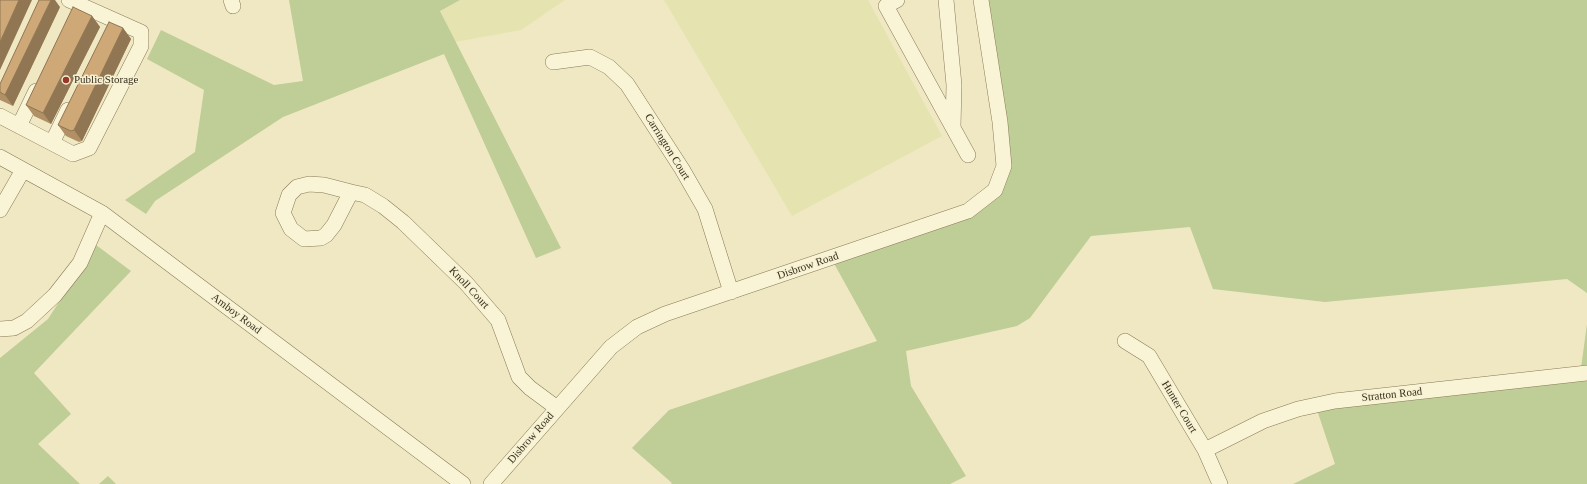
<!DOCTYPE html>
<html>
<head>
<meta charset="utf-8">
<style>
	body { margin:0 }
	canvas { display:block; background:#efe8c2 }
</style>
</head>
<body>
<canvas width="1587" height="484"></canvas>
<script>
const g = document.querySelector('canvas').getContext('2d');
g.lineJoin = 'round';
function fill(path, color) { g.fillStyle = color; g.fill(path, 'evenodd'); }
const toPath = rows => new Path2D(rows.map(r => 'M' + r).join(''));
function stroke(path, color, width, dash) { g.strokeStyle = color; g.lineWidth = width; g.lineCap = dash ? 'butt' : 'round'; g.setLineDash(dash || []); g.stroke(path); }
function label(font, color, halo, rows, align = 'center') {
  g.font = font + ' Georgia,serif'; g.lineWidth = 3; g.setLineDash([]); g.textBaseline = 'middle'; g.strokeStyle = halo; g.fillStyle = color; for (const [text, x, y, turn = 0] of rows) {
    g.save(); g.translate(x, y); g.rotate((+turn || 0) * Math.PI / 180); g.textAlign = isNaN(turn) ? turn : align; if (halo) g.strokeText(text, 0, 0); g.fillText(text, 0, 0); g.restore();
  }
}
const farmland = toPath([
	[460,0,565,0,521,30,455,42,440,10],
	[664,0,868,0,942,136,792,216]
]);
const green = toPath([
	[289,0,460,0,440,11,561,248,536,258,444,54,283,117,155,201,146,214,125,200,195,152,204,90,147,59,161,30,274,85,303,81],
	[980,0,1587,0,1587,293,1567,279,1325,302,1213,289,1190,227,1091,236,1030,318,1017,326,906,351,911,386,966,476,950,484,671,484,672,483,632,448,669,410,877,341,831,258,992,195,999,148],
	[96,245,131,271,34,373,71,414,38,444,80,484,0,484,0,358,48,319],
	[1587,324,1587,484,1293,484,1335,464,1314,401,1581,368],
	[108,476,116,484,99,484]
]);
const minor = toPath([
	[231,0,233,6],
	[897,0,886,6,968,155],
	[946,0,954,85,953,127],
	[553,62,590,57,609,67,627,84,682,169,705,209,731,292],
	[0,116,73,154,89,148,141,46,141,32,69,0],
	[19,126,36,91],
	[52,143,68,110],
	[0,157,102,213,463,484],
	[309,184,324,185,351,192,334,225,326,235,321,238,304,239,291,229,283,213,289,195,297,187,309,184],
	[351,192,365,195,383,206,403,222,466,283,498,320,519,377,530,388,557,408],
	[0,210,23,170],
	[0,329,14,328,27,321,55,295,80,263,102,213],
	[1125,341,1149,356,1205,450,1220,484],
	[1205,450,1263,421,1298,409,1335,401,1587,373],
	[491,484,611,347,637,327,665,314,968,211,995,190,1004,166,1000,122,981,0]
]);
const wall = toPath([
	[60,7,13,106,0,100,0,84],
	[92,16,100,27,51,124,34,116,26,105],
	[123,28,131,39,82,141,79,142,66,136,58,125]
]);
const shadedWall = toPath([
	[19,0,32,0,0,70,0,42],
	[51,0,55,0,60,7,13,106,5,95],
	[92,16,100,27,51,124,43,113],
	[123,28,131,39,82,141,74,130]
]);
const building = toPath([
	[0,0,19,0,0,42,0,0],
	[39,0,51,0,5,95,0,92,0,84,39,0],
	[73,7,92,16,43,113,26,105,73,7],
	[109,22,123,28,74,130,71,131,58,125,109,22]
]);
const markers = [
	[66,80,4,"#9a3728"]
];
const poiNames = [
	["Public Storage",74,80]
];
const streetNames = [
	["Carrington Court",667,147,58],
	["Disbrow Road",808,266,-19],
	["Knoll Court",469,288,47],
	["Amboy Road",236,314,37],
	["Stratton Road",1392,395,-6],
	["Hunter Court",1179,407,59],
	["Disbrow Road",531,438,-49]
];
fill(farmland, '#e5e4b0');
fill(green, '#bfcd96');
stroke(minor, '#897a59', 16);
stroke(minor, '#f9f4d6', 15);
fill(wall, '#b19066');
fill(shadedWall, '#907653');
fill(building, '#cea877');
stroke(building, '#907653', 1);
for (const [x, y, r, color] of markers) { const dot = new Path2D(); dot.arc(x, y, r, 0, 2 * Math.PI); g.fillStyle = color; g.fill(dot); stroke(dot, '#f6f1d2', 1.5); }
label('11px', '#392f1d', '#f6f1d2', poiNames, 'left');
label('11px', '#392f1d', '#f6f1d2', streetNames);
</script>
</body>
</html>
